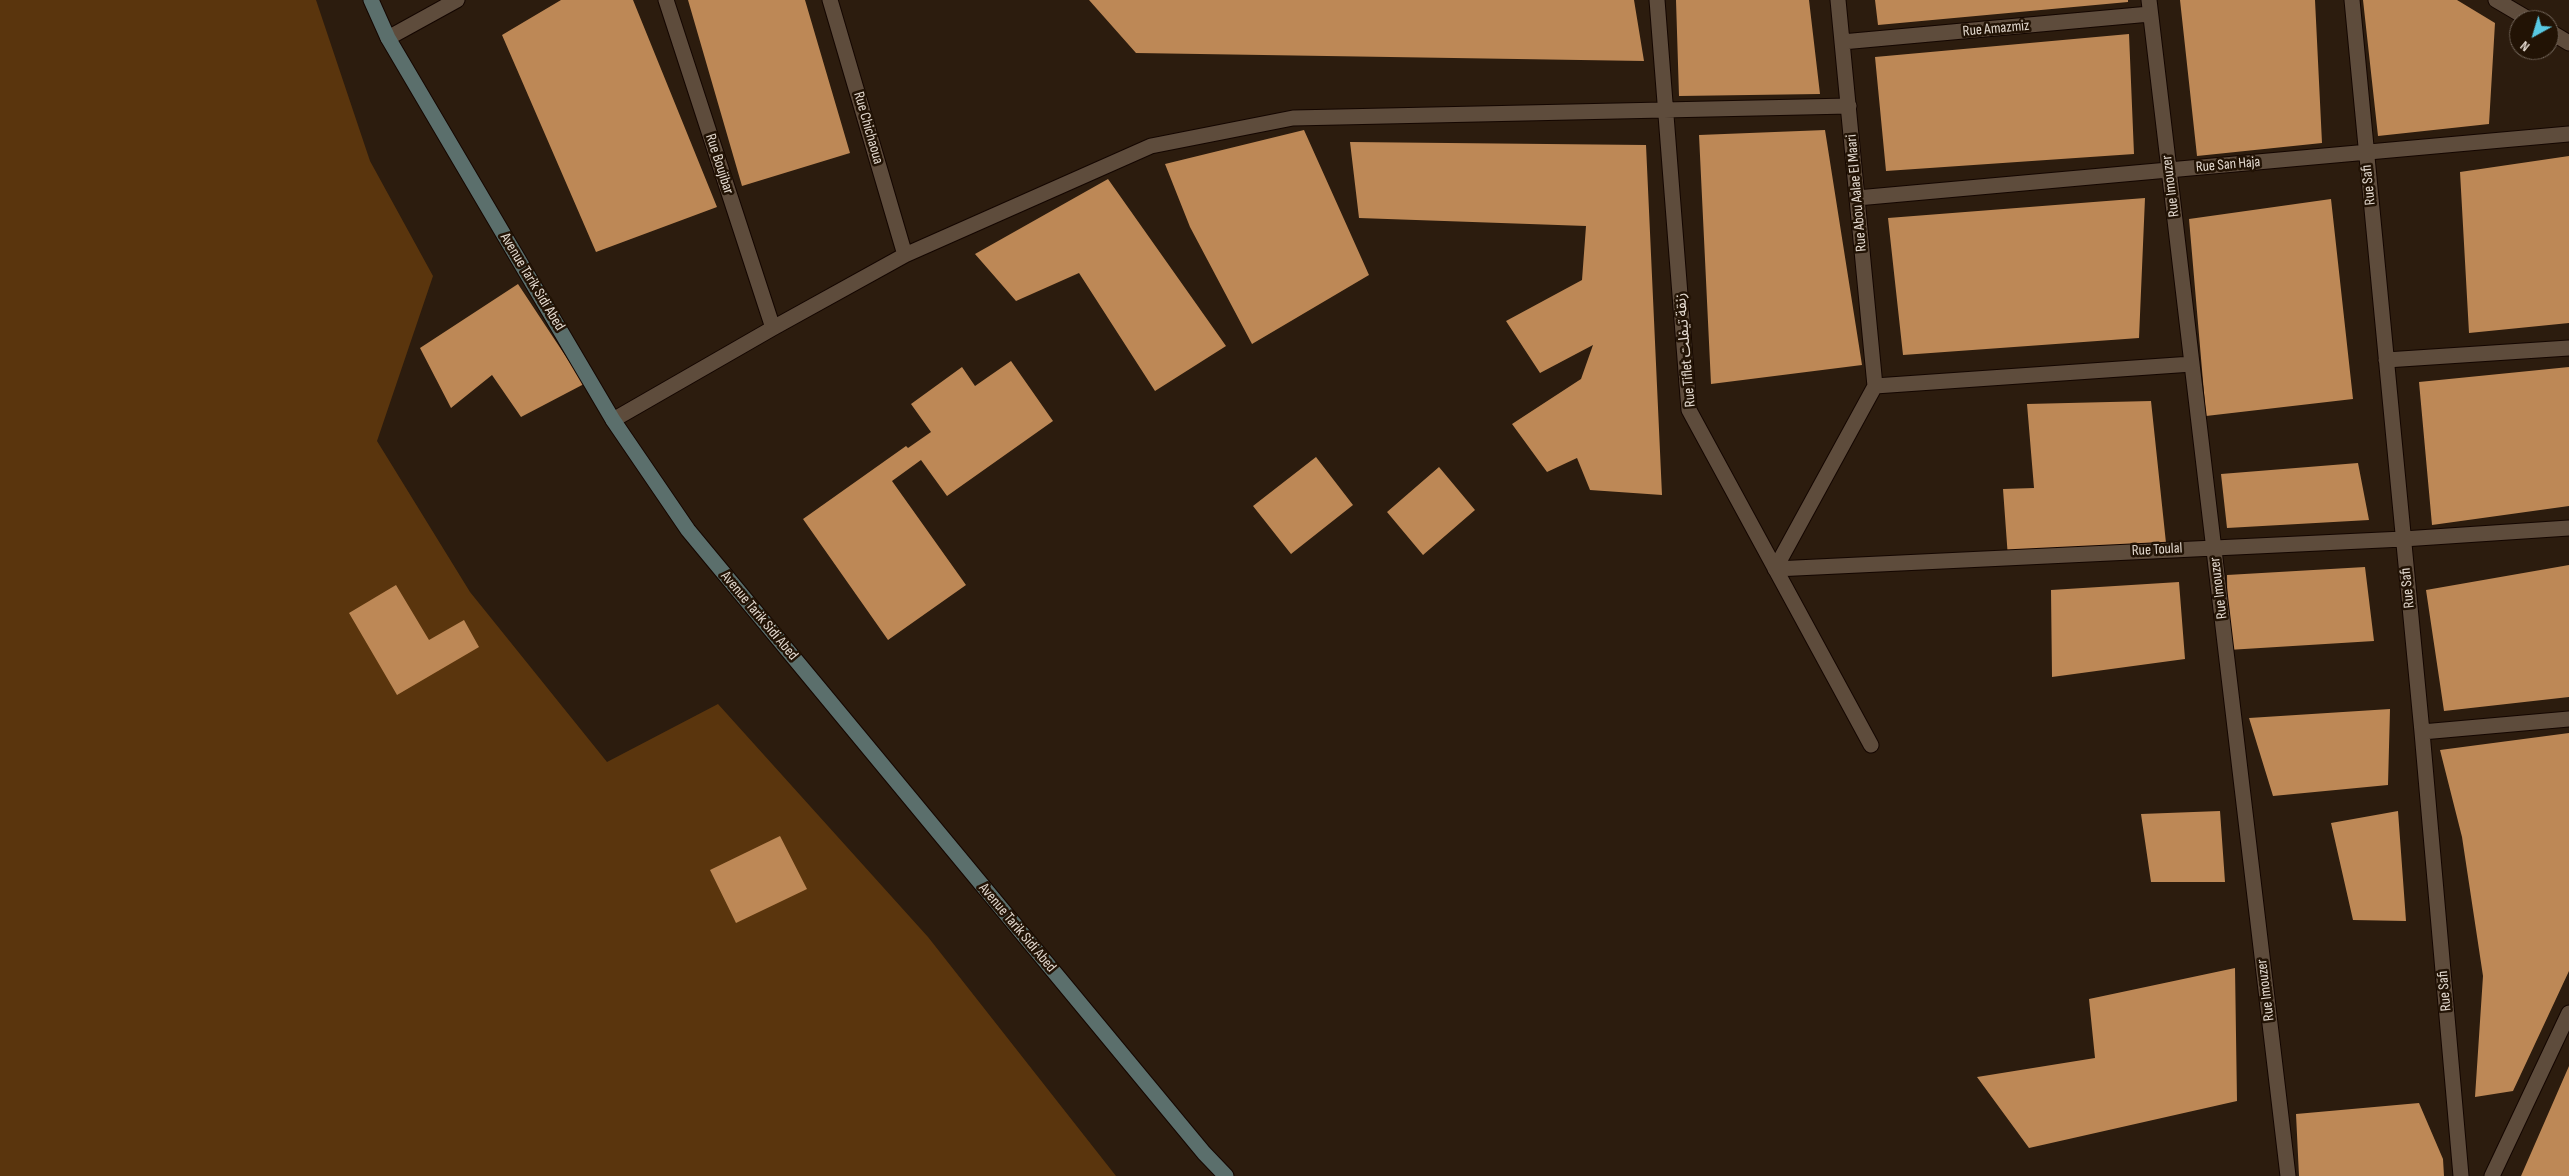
<!DOCTYPE html>
<html>
<head>
<meta charset="utf-8">
<style>
	body { margin:0 }
	#map { position:relative; width:2569px; height:1176px; overflow:hidden; background:#2c1c0e; font-family:"Sofia Sans Condensed",sans-serif }
	canvas { display:block }
	.north { position:absolute; left:2509px; top:10px; width:50px; height:50px; box-sizing:border-box; background:#221305; border:1px solid #6f6256; border-radius:50%; rotate:219deg; font-size:14px; font-weight:700; line-height:20px; text-align:center; color:#e3d9cf }
	.north::after { content:''; display:block; margin:auto; width:18px; height:22px; background:#58c9e3; clip-path:polygon(50% 0,100% 100%,50% 72%,0 100%) }
</style>
</head>
<body>
<div id="map">
<canvas width="2569" height="1176"></canvas>
<div class="north">N</div>
</div>
<script>
const g = document.querySelector('canvas').getContext('2d');
g.lineJoin = 'round';
function fill(path, color) { g.fillStyle = color; g.fill(path, 'evenodd'); }
const toPath = rows => new Path2D(rows.map(r => 'M' + r).join(''));
function stroke(path, color, width, dash) { g.strokeStyle = color; g.lineWidth = width; g.lineCap = dash ? 'butt' : 'round'; g.setLineDash(dash || []); g.stroke(path); }
function label(font, color, halo, rows, align = 'center') {
  g.font = font + ' "Sofia Sans Condensed","Noto Sans Arabic",sans-serif'; g.lineWidth = 5; g.setLineDash([]); g.textBaseline = 'middle'; g.strokeStyle = halo; g.fillStyle = color; for (const [text, x, y, turn = 0] of rows) {
    g.save(); g.translate(x, y); g.rotate((+turn || 0) * Math.PI / 180); g.textAlign = isNaN(turn) ? turn : align; if (halo) g.strokeText(text, 0, 0); g.fillText(text, 0, 0); g.restore();
  }
}
const green = toPath([
	[0,0,316,0,370,161,433,276,377,441,470,592,607,762,718,704,928,937,1116,1176,0,1176]
]);
const building = toPath([
	[561,0,633,0,717,207,596,252,502,35],
	[688,0,805,0,850,153,742,186],
	[1089,0,1634,0,1644,61,1136,53],
	[1676,0,1809,0,1820,94,1679,96],
	[1875,0,2128,0,2128,2,1878,25],
	[2180,0,2315,0,2322,143,2197,156],
	[2363,0,2457,0,2495,23,2489,124,2378,136],
	[2129,34,2134,154,1886,171,1875,57],
	[1304,130,1369,275,1252,344,1190,227,1165,164],
	[1825,130,1862,365,1711,384,1699,135],
	[1350,142,1646,145,1662,495,1590,490,1577,458,1547,472,1512,424,1581,379,1593,345,1540,373,1506,321,1582,280,1586,226,1359,218],
	[2569,156,2569,323,2469,333,2460,172],
	[1108,179,1226,346,1155,391,1079,273,1016,301,975,254],
	[2145,198,2139,338,1903,355,1888,218],
	[2331,199,2353,399,2206,416,2189,219],
	[518,284,584,384,521,417,492,375,451,408,420,348],
	[1011,361,1053,421,947,496,921,460,892,481,966,585,888,640,803,519,906,446,908,448,931,432,911,404,962,367,975,386],
	[2569,367,2569,506,2432,525,2419,382],
	[2151,401,2166,543,2008,558,2003,489,2034,488,2027,404],
	[1316,457,1353,505,1291,554,1253,506],
	[2358,463,2369,520,2227,528,2221,474],
	[1439,467,1475,510,1423,555,1387,512],
	[2569,565,2569,697,2444,711,2426,590],
	[2365,567,2374,641,2228,650,2227,575],
	[2179,582,2185,659,2052,677,2051,590],
	[396,585,429,640,464,620,479,647,397,695,349,613],
	[2390,709,2388,785,2273,796,2249,718],
	[2569,733,2569,971,2513,1091,2475,1097,2483,976,2462,837,2440,750],
	[2220,811,2225,882,2151,882,2141,814],
	[2398,811,2406,921,2353,920,2331,823],
	[780,836,807,889,736,923,710,870],
	[2235,968,2237,1101,2029,1148,1977,1077,2095,1058,2089,999],
	[2569,1066,2569,1176,2521,1176],
	[2419,1103,2443,1159,2444,1176,2299,1176,2296,1114]
]);
const street = toPath([
	[666,0,773,328],
	[830,0,905,255],
	[1657,0,1689,410,1871,745],
	[1838,0,1875,386],
	[2149,0,2288,1176],
	[2352,0,2422,732,2461,1176],
	[2496,0,2530,20],
	[2549,31,2569,43],
	[388,38,457,0],
	[1842,42,2150,14],
	[1857,198,2569,134],
	[2386,360,2569,348],
	[1875,386,2192,364],
	[613,420,773,328,905,255,1151,146,1293,118,1849,106],
	[1775,569,2403,539,2569,528],
	[1775,569,1875,386],
	[2422,732,2569,719],
	[2492,1176,2569,1013]
]);
const secondary = toPath([
	[371,0,388,38,613,420,688,530,1204,1153,1226,1176]
]);
const streetNames = [
	["Rue Amazmiz",1996,29,-5],
	["Rue Chichaoua",868,128,74],
	["Rue Boujibar",719,164,72],
	["Rue San Haja",2228,165,-5],
	["Rue Safi",2369,185,-96],
	["Rue Imouzer",2171,186,-97],
	["Rue Abou Aalae El Maari",1857,193,-95],
	["Avenue Tarik Sidi Abed",532,282,59],
	["Rue Tiflet زنقة تيفلت",1686,350,-95],
	["Rue Toulal",2157,550,-3],
	["Rue Imouzer",2219,588,-97],
	["Rue Safi",2408,588,-96],
	["Avenue Tarik Sidi Abed",759,616,50],
	["Avenue Tarik Sidi Abed",1017,928,50],
	["Rue Imouzer",2266,990,-97],
	["Rue Safi",2445,991,-95]
];
fill(green, '#5a350d');
fill(building, '#bd8856');
stroke(street, '#140600', 17);
stroke(secondary, '#140600', 17);
stroke(street, '#5e4c3c', 15);
stroke(secondary, '#5b6f6c', 15);
label('15px', '#e3d9cf', '#221305', streetNames);
</script>
</body>
</html>
